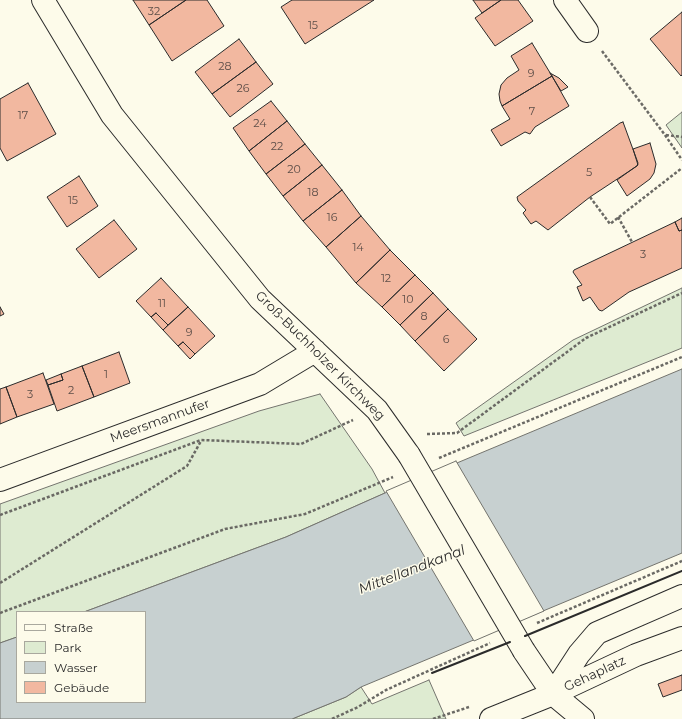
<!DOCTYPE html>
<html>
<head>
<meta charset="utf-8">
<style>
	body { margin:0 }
	#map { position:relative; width:682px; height:719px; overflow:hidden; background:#fdfbea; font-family:Montserrat,sans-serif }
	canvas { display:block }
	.legend { position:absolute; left:16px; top:611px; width:130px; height:92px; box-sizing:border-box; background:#fdfbea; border:1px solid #a9a89e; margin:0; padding:5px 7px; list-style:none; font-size:12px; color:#2b2b2b }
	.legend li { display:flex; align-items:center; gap:8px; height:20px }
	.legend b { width:20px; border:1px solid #a9a89e }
</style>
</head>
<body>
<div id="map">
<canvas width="682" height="719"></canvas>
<ul class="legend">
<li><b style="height:5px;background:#fdfbea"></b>Straße</li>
<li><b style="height:11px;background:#deebd1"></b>Park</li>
<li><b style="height:11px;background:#c7d0d0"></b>Wasser</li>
<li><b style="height:11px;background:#f2b8a0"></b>Gebäude</li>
</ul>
</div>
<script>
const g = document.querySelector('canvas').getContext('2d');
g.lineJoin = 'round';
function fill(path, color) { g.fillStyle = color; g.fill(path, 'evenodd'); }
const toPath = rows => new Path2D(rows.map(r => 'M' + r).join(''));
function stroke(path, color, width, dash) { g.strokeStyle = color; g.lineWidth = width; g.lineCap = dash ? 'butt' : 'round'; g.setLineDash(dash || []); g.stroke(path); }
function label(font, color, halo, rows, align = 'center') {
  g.font = font + ' Montserrat,sans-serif'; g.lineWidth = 3; g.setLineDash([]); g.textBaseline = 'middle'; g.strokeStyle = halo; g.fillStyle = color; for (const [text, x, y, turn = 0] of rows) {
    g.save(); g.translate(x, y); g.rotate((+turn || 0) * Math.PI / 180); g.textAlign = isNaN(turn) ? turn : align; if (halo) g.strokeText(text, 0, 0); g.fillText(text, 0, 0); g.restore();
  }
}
const green = toPath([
	[682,112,682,148,666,125,682,112],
	[682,288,682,348,464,436,456,423,573,340,682,288],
	[320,394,372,469,385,493,286,537,84,612,17,612,17,637,0,643,0,504,259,411,320,394],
	[429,680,446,719,292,719,346,697,361,687,372,704,429,680]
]);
const water = toPath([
	[682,369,682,553,361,687,346,697,292,719,0,719,0,643,17,637,17,702,145,702,145,612,84,612,286,537,385,493,682,369]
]);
const pier = toPath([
	[456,461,544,611,474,641,386,491,456,461]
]);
const building = toPath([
	[133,0,186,0,149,25,133,0],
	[186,0,207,0,224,26,172,61,149,25,186,0],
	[292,0,374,0,305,44,281,7,292,0],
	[473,0,501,0,482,13,473,0],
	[501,0,518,0,533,21,495,46,475,18,501,0],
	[682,12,682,75,681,76,650,39,682,12],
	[239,39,256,62,212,94,195,72,239,39],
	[532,43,552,76,502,106,500,101,499,94,501,85,507,78,519,70,511,56,532,43],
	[256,62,273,84,230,117,212,94,256,62],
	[550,73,559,78,568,87,561,91,550,73],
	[552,76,569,106,535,127,530,134,525,132,501,146,491,130,510,119,502,106,552,76],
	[28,83,56,134,7,161,0,148,0,99,28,83],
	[271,101,287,121,249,151,233,128,271,101],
	[287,121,305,144,266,174,249,151,287,121],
	[623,122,638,163,637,166,590,197,548,230,536,221,531,224,523,213,526,210,518,201,517,197,620,123,623,122],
	[650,143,656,164,654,173,650,179,627,196,617,180,638,165,633,149,650,143],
	[305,144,322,165,283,196,266,174,305,144],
	[322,165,342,190,303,221,283,196,322,165],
	[79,176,98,206,67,227,47,197,79,176],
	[342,190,361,216,326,247,303,221,342,190],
	[361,216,390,250,356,283,326,247,361,216],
	[682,218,682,230,679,231,675,222,682,218],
	[114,220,137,249,99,278,76,249,114,220],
	[675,222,679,231,682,230,682,268,629,292,602,311,599,310,590,297,583,301,577,287,582,285,573,272,574,270,675,222],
	[390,250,415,275,382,307,356,283,390,250],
	[415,275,433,293,400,325,382,307,415,275],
	[161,278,188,307,168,325,156,313,151,317,136,301,161,278],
	[433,293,448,309,415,341,400,325,433,293],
	[0,307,4,314,0,316,0,307],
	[188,307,215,336,195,354,183,342,178,346,163,330,188,307],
	[448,309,477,339,444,371,415,341,448,309],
	[156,313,168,325,163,330,151,317,156,313],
	[183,342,195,354,190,359,178,346,183,342],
	[119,352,130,383,94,397,82,366,119,352],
	[82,366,94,397,57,411,48,385,63,380,61,374,82,366],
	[43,373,54,404,17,417,6,387,43,373],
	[61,374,63,380,48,385,46,380,61,374],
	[6,387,17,417,0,424,0,389,6,387],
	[682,675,682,690,663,697,658,684,682,675]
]);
const path = toPath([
	[602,51,665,135,682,160],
	[666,135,682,137],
	[590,197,610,224,682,168],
	[618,217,632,242],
	[427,434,457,433,586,338,682,293],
	[439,458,682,357],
	[0,515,201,440,301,444,353,420],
	[0,583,187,466,201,441],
	[0,613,225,529,305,514,393,477],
	[537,623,682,561],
	[332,719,358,707,386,690,490,643],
	[433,719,469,707]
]);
const minor = toPath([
	[43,0,112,115,260,299,377,410,409,455],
	[565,0,587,31],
	[0,480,260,384,315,351],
	[524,651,553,694,583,719],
	[553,694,579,654,597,633,682,596],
	[491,719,553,694,636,655,682,638]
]);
const minorBridge = toPath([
	[409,455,524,651]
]);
const wall = toPath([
	[525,636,682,571],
	[432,673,510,642]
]);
const numberNames = [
	["32",154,12],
	["15",313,26],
	["28",225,67],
	["9",531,74],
	["26",243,89],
	["7",532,112],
	["17",23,116],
	["24",260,124],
	["22",277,147],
	["20",294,170],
	["5",589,173],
	["18",313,193],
	["15",73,201],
	["16",332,218],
	["14",358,248],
	["3",643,255],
	["12",386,279],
	["10",408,300],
	["11",162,304],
	["8",424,317],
	["9",189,333],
	["6",446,340],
	["1",106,375],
	["2",71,391],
	["3",30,395]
];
const streetNames = [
	["Groß-Buchholzer Kirchweg",320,356,45],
	["Meersmannufer",160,421,-20],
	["Gehaplatz",595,674,-25]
];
const waterNames = [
	["Mittellandkanal",412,570,-21]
];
fill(green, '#deebd1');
stroke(green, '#74746e', 1);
fill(water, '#c7d0d0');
stroke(water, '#74746e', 1);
fill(pier, '#fdfbea');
stroke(pier, '#74746e', 1);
fill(building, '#f2b8a0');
stroke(building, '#2b2b2b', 1);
stroke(minor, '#2b2b2b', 24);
stroke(path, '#6a6964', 2.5, [3, 2]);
stroke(minor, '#fdfbea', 22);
stroke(minorBridge, '#2b2b2b', 24, []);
stroke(minorBridge, '#fdfbea', 22);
stroke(wall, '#2b2b2b', 2);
label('11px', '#5d4e48', null, numberNames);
label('13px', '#2b2b2b', '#fdfbea', streetNames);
label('italic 14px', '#2b2b2b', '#fdfbea', waterNames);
</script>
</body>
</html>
